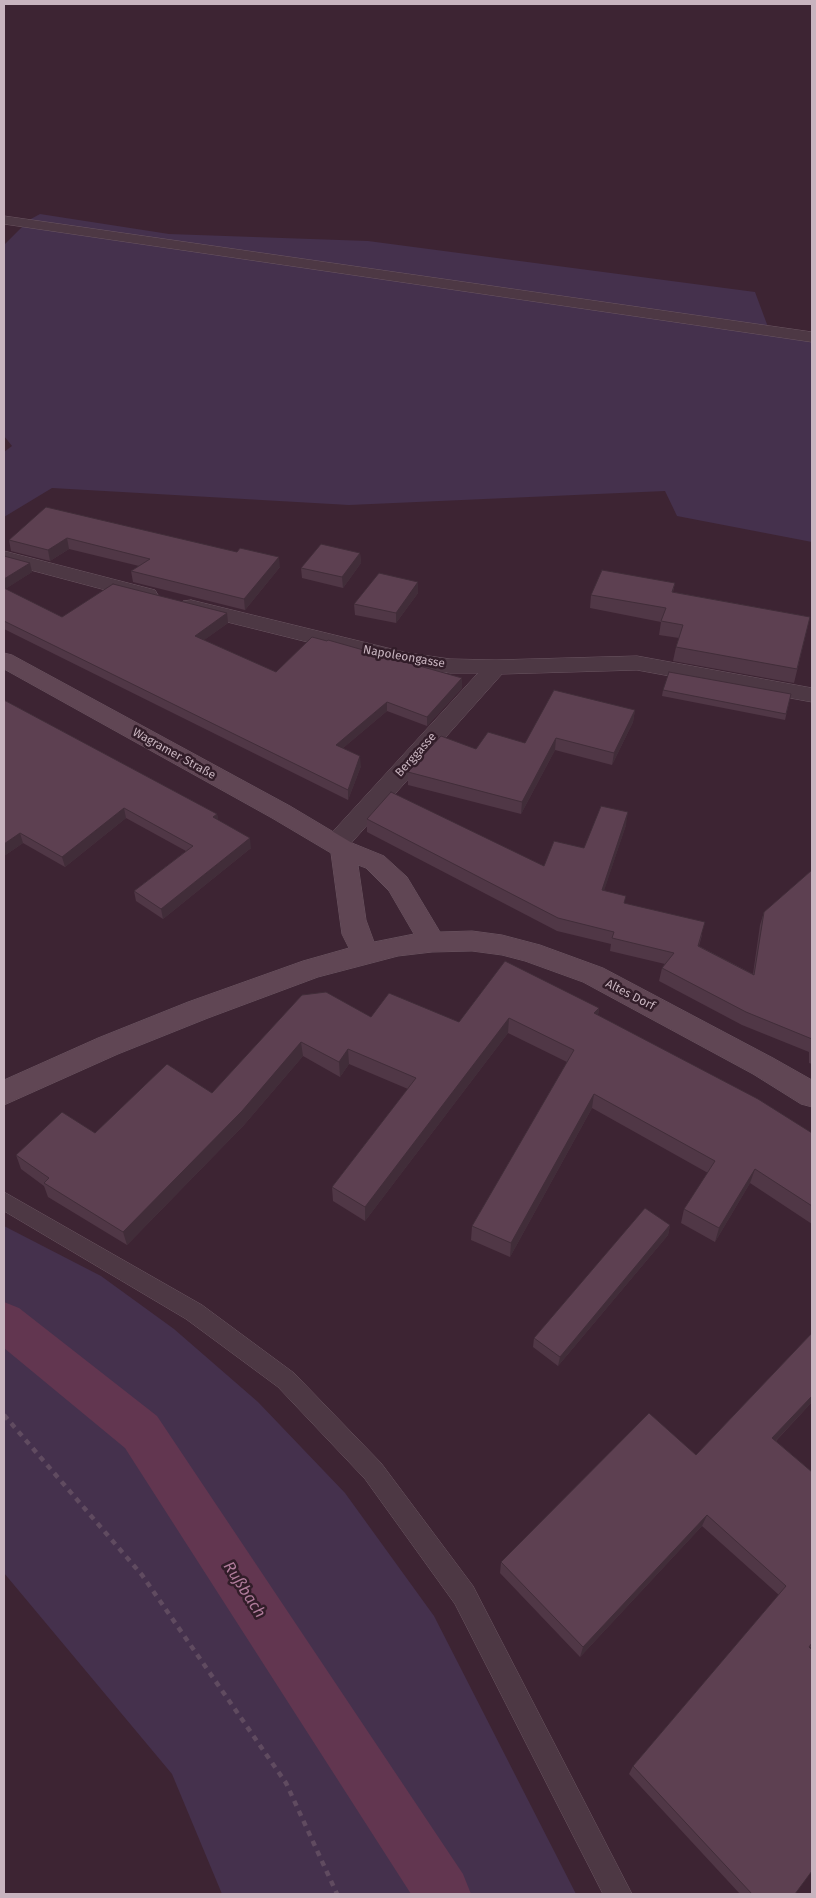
<!DOCTYPE html>
<html>
<head>
<meta charset="utf-8">
<style>
	body { margin:0 }
	#map { position:relative; width:816px; height:1898px; overflow:hidden; background:#3d2433; font-family:"Fira Sans",sans-serif }
	canvas { display:block }
	.frame { position:absolute; inset:0; border:5px solid #c8b4bf; pointer-events:none }
</style>
</head>
<body>
<div id="map">
<canvas width="816" height="1898"></canvas>
<div class="frame"></div>
</div>
<script>
const g = document.querySelector('canvas').getContext('2d');
g.lineJoin = 'round';
function fill(path, color) { g.fillStyle = color; g.fill(path, 'evenodd'); }
const toPath = rows => new Path2D(rows.map(r => 'M' + r).join(''));
function stroke(path, color, width, dash) { g.strokeStyle = color; g.lineWidth = width; g.lineCap = dash ? 'butt' : 'round'; g.setLineDash(dash || []); g.stroke(path); }
function label(font, color, halo, rows, align = 'center') {
  g.font = font + ' "Fira Sans",sans-serif'; g.lineWidth = 5; g.setLineDash([]); g.textBaseline = 'middle'; g.strokeStyle = halo; g.fillStyle = color; for (const [text, x, y, turn = 0] of rows) {
    g.save(); g.translate(x, y); g.rotate((+turn || 0) * Math.PI / 180); g.textAlign = isNaN(turn) ? turn : align; if (halo) g.strokeText(text, 0, 0); g.fillText(text, 0, 0); g.restore();
  }
}
const green = toPath([
	[40,214,169,234,368,241,755,292,768,327,812,333,812,542,677,516,665,491,349,505,52,488,4,517,4,452,12,446,4,436,4,245,29,220],
	[4,1226,101,1276,174,1329,258,1402,345,1493,434,1616,576,1894,222,1894,172,1774,4,1573]
]);
const canal = toPath([
	[4,1302,19,1308,157,1416,463,1874,471,1894,411,1894,125,1448,4,1348,4,1302]
]);
const path = toPath([
	[4,1415,142,1575,286,1783,337,1894]
]);
const lane = toPath([
	[4,1192,202,1305,294,1373,381,1463,473,1586,632,1894,603,1894,455,1604,365,1479,278,1387,186,1319,4,1211,4,1192]
]);
const street = toPath([
	[4,216,812,332,812,342,4,224,4,216],
	[4,551,155,590,158,595,155,600,147,601,4,563,4,551],
	[191,600,408,653,450,659,496,660,637,656,812,688,812,702,637,670,502,674,345,850,336,853,327,850,323,844,327,838,478,673,450,673,408,667,183,611,180,606,183,601,191,600]
]);
const secondary = toPath([
	[4,653,12,655,290,806,352,843,384,856,407,877,440,932,472,931,502,935,540,945,603,968,773,1058,812,1080,812,1107,801,1104,753,1074,583,982,525,961,502,955,472,951,432,952,398,956,318,977,208,1018,118,1054,4,1105,4,1080,98,1038,188,1002,303,961,349,948,342,934,340,920,331,853,272,818,4,669,4,653],
	[358,865,366,868,389,891,414,934,374,942,366,920,358,865]
]);
const wall = toPath([
	[46,507,280,567,245,610,133,582,131,571,139,566,69,549,50,561,11,551,9,540],
	[360,553,361,563,343,588,302,578,301,568],
	[4,556,30,563,32,572,5,589,62,617,227,613,228,623,204,640,276,672,462,688,427,726,387,711,343,748,361,766,348,800,4,629],
	[675,583,673,592,810,617,794,683,673,661,676,647,679,638,659,635,661,622,590,608,591,595],
	[418,593,396,623,355,615,354,604],
	[663,690,791,694,785,720,662,696],
	[4,700,217,814,218,820,251,848,163,919,136,901,134,891,186,851,126,818,65,867,23,843,4,856],
	[635,710,633,722,612,765,555,750,521,814,408,785,408,772,525,743],
	[367,819,544,866,584,848,626,825,604,890,625,903,702,935,699,946,753,974,760,925,764,912,812,870,812,1064,809,1063,809,1052,742,1025,659,981,662,968,665,964,610,951,611,944,557,931,367,832],
	[302,995,371,1017,459,1022,599,1008,598,1015,812,1133,812,1224,750,1183,715,1242,681,1223,684,1209,708,1173,592,1108,510,1257,471,1240,472,1226,567,1062,508,1033,365,1221,333,1201,332,1187,408,1089,349,1064,340,1077,303,1056,244,1125,127,1245,48,1197,44,1186,21,1169,16,1155,95,1133,212,1093],
	[670,1225,668,1235,558,1366,533,1347,534,1338],
	[812,1333,812,1402,776,1441,812,1472,812,1645,810,1648,795,1894,740,1894,629,1774,633,1766,779,1595,702,1526,580,1657,500,1573,501,1562,696,1455]
]);
const shadedWall = toPath([
	[67,538,69,549,50,561,48,550],
	[360,553,361,563,343,588,342,577],
	[279,557,280,567,245,610,244,599],
	[30,563,32,572,4,590,4,579],
	[418,582,418,593,396,623,396,613],
	[227,613,228,623,196,646,195,636],
	[462,678,462,688,427,726,427,717],
	[387,702,387,711,336,754,336,745],
	[635,710,633,722,612,765,614,753],
	[556,738,555,750,521,814,522,802],
	[360,756,361,766,348,800,348,790],
	[124,808,126,818,65,867,62,857],
	[628,812,626,825,600,903,602,890],
	[217,814,219,824,213,817],
	[20,833,23,843,4,856,4,844],
	[250,838,251,848,163,919,161,909],
	[599,1008,597,1022,594,1013],
	[509,1018,508,1033,365,1221,365,1207],
	[301,1042,303,1056,244,1125,127,1245,123,1232],
	[348,1049,349,1064,340,1077,339,1062],
	[594,1094,592,1108,510,1257,511,1243],
	[755,1169,750,1183,715,1242,719,1228],
	[670,1225,668,1235,558,1366,560,1357],
	[812,1396,812,1402,767,1450,772,1438],
	[707,1515,702,1526,580,1657,583,1647]
]);
const building = toPath([
	[46,507,237,552,240,548,279,557,244,599,131,571,150,559,67,538,48,550,9,540,46,507],
	[321,544,360,553,342,577,301,568,321,544],
	[4,556,30,563,4,579,4,556],
	[602,570,675,583,672,592,810,617,797,669,676,647,683,625,661,621,666,608,591,595,602,570],
	[379,573,418,582,396,613,354,604,379,573],
	[113,584,227,613,195,636,276,672,312,637,327,641,328,640,462,678,427,717,387,702,336,745,360,756,348,790,4,621,4,588,62,617,113,584],
	[669,672,791,694,786,714,663,690,669,672],
	[554,690,635,710,614,753,556,738,522,802,408,772,441,736,476,749,488,732,525,743,554,690],
	[4,700,217,814,213,817,250,838,161,909,134,891,193,846,124,808,62,857,20,833,4,844,4,700],
	[391,792,544,866,554,841,584,848,601,806,628,812,602,890,626,896,624,903,705,922,698,946,754,975,764,912,812,870,812,1039,746,1012,662,968,674,953,612,938,614,932,558,918,367,819,391,792],
	[505,961,599,1008,594,1013,758,1099,812,1133,812,1206,755,1169,719,1228,684,1209,715,1161,594,1094,511,1243,472,1226,574,1050,509,1018,365,1207,332,1187,416,1078,348,1049,339,1062,301,1042,242,1111,123,1232,44,1183,49,1178,16,1155,62,1112,95,1133,167,1064,212,1093,302,995,326,992,371,1017,389,993,459,1022,505,961],
	[645,1208,670,1225,560,1357,534,1338,645,1208],
	[812,1333,812,1396,772,1438,812,1472,812,1643,809,1647,812,1650,812,1871,795,1894,752,1894,633,1766,786,1586,707,1515,583,1647,501,1562,649,1413,696,1455,812,1333]
]);
const streetNames = [
	["Napoleongasse",404,657,10],
	["Wagramer Straße",174,754,29],
	["Berggasse",416,755,-48],
	["Altes Dorf",630,995,27]
];
const nearWaternames = [
	["Rußbach",244,1590,57]
];
fill(green, '#45314d');
fill(canal, '#623650');
stroke(lane, '#6b5662', 1);
stroke(street, '#6b5662', 1);
stroke(secondary, '#6b5662', 1);
stroke(path, '#604b60', 4.5, [5.5, 5.5]);
fill(lane, '#4d3844');
fill(street, '#4d3844');
fill(secondary, '#604654');
fill(wall, '#503746');
fill(shadedWall, '#412d39');
fill(building, '#5d4051');
stroke(building, '#412d39', 1);
label('12px', '#c8b4bf', '#321d29', streetNames);
label('italic 16px', '#b07c9b', '#321d29', nearWaternames);
</script>
</body>
</html>
